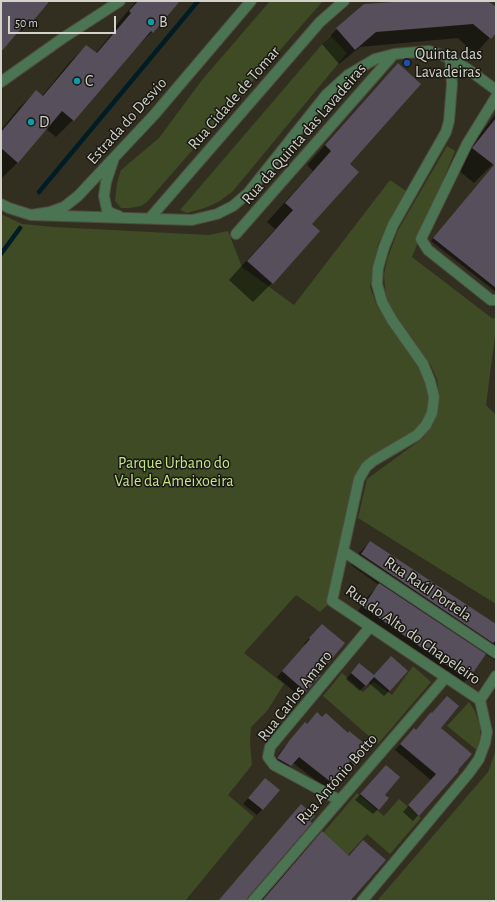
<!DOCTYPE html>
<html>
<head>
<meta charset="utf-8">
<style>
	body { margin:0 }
	#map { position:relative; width:497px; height:902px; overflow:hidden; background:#322f21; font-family:"Alegreya Sans",sans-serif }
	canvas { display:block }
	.frame { position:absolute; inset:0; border:2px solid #d4d3ca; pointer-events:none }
	.scale { position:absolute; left:8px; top:16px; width:108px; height:18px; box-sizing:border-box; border:2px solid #d4d3ca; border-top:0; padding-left:5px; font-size:12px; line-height:14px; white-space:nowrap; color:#d4d3ca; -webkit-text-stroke:3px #181711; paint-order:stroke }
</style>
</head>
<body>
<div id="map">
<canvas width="497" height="902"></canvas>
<div class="frame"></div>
<div class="scale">50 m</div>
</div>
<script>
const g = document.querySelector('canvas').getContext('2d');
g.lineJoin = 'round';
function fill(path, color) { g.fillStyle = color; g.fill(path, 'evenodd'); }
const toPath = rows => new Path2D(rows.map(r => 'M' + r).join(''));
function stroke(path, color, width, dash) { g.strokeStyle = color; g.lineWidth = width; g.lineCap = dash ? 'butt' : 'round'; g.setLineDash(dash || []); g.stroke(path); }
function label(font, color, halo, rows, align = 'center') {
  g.font = font + ' "Alegreya Sans",sans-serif'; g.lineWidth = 3; g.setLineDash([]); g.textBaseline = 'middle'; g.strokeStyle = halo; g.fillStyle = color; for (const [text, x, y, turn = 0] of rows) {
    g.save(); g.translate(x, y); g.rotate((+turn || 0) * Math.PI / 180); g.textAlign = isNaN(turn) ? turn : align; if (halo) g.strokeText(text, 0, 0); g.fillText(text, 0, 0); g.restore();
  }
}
const green = toPath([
	[270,1,323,1,147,202,141,206,130,208,121,208,115,201,117,183,121,170,159,138,202,80],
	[330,35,347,53,233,191,220,201,205,208,187,213,180,210],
	[447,146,455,151,412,257,493,319,496,316,496,328,486,405,496,415,496,604,358,518,367,479,423,438,436,417,439,394,437,379,430,364,394,315,386,299,384,274,388,257,398,230],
	[390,180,406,191,378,244,370,287,377,306,416,364,423,364,430,381,426,425,366,467,332,601,320,612,296,595,244,653,284,684,267,711,251,727,250,742,252,765,228,795,254,817,185,901,1,901,1,214,22,224,54,227,209,235,228,231,242,267,294,305],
	[413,666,431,682,378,744,323,696,342,673,363,692,374,682,392,695],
	[469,702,475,711,480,726,480,746,478,751,447,726],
	[496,750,496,901,377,901,488,772],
	[357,793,384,816,399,799,421,818,390,854,367,834,348,855,323,833]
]);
const shadow = toPath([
	[9,1,51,1,22,31,19,29,1,49,1,3],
	[136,1,178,1,152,32,135,49,134,48,73,120,56,137,46,129,18,162,1,179,1,130,19,108,36,91,42,96,69,63,86,46,95,54,114,31,113,29],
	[417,1,486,1,496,9,496,31,475,54,458,38,360,47,339,64,322,44,337,29],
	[399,65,348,164,311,224,319,231,272,283,253,302,229,280,275,229,267,222,313,171,307,165,380,83],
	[496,114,496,161,474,183,454,167],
	[494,166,496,168,496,292,431,241],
	[370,542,496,626,496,661,485,654,467,679,456,690,353,618,369,595,379,585,351,565,359,553],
	[316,631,318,674,306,692,300,697,277,677,305,645,304,644],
	[354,670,374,676,390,690,384,696,368,682,360,691,346,679],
	[432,714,440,729,470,754,413,821,403,812,431,780,395,750,414,729,416,731],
	[321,718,348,734,354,765,349,771,344,767,326,788,293,763,285,771,272,764,283,748,300,729,306,725,311,719],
	[380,772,384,795,378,809,373,814,355,800],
	[260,784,279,790,257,815,243,804],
	[301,805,247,896,246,901,218,901],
	[322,833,349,901,261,901,312,842]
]);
const stream = toPath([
	[39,192,198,1],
	[1,254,20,228]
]);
const building = toPath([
	[1,1,50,1,32,22,29,19,1,52],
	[138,1,180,1,153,33,151,31,74,121,62,111,18,163,1,148,1,132,36,90,43,96,86,45,97,53,131,13,129,11],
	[408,1,488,1,496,7,496,33,491,39,473,24,376,32,355,50,336,28,364,4],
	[398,63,421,84,350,164,359,172,312,224,320,231,273,284,247,261,293,210,285,203,331,151,325,145],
	[496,118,496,288,433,238,494,165,472,148],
	[370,541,496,624,496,640,493,643,361,554],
	[379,583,486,654,468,680,363,607],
	[322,624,345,643,319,674,321,675,306,692,282,671,310,639,309,638],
	[391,656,408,671,390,691,374,677,366,686,351,673,359,663,374,675],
	[447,696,459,706,441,728,472,754,458,770,459,771,419,816,408,805,436,774,400,744,414,728,416,730,431,712,432,713],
	[317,712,322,717,326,713,348,733,349,731,370,748,355,766,350,761,332,783,299,757,291,766,277,758,289,741,305,722,307,724],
	[386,765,400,777,385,795,389,798,379,810,360,794],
	[265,778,280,790,263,810,248,798],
	[301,804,315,816,310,821,312,823,248,897,247,901,218,901],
	[322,831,349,856,363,840,386,860,350,901,262,901]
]);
const minor = toPath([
	[1,82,63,38,120,1],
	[496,97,467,144,421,239,428,250,491,300,496,300],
	[113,161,106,182,104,196,107,210,111,213,119,216],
	[1,204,9,208,31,215,50,212,64,207,78,196,154,115,251,1],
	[31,215,192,220,217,214,233,206,248,193,326,95,348,75,375,59,394,54,429,51,450,58,469,70,496,90],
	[150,218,320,22,344,1],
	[236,234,394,54],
	[343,551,496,653],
	[480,700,496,676],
	[339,800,274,765,268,757,270,747,370,627],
	[253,901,446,677],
	[362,901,469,773,479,759,485,743,487,732,480,700,332,601,359,479,366,467,373,461,417,435,426,425,432,413,434,397,430,381,423,364,392,320,382,302,377,284,378,268,384,247,393,225,446,132,449,121,452,84,450,58]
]);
const markers = [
	[151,22,4,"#0f9aa8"],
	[407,63,4,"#1a4fb4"],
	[77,81,4,"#0f9aa8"],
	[31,122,4,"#0f9aa8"]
];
const poiNames = [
	["B",159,22],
	["Quinta das",415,54],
	["Lavadeiras",415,72],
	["C",85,81],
	["D",39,122]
];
const streetNames = [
	["Rua Cidade de Tomar",234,98,-49],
	["Estrada do Desvio",127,121,-48],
	["Rua da Quinta das Lavadeiras",304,134,-49],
	["Rua Raúl Portela",428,589,34],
	["Rua do Alto do Chapeleiro",413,635,35],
	["Rua Carlos Amaro",295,696,-52],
	["Rua António Botto",337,779,-49]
];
const parkNames = [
	["Parque Urbano do",174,463],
	["Vale da Ameixoeira",174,481]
];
fill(green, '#3e4b25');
fill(shadow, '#0007');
stroke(stream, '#001d25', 4.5);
fill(building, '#574f5c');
stroke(minor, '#4f4d3f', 12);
stroke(minor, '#4a7452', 10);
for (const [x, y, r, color] of markers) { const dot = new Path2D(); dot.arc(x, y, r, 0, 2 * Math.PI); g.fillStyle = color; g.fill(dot); stroke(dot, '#181711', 1.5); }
label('16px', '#d4d3ca', '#181711', poiNames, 'left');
label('16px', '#d4d3ca', '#181711', streetNames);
label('16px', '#c5e786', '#181711', parkNames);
</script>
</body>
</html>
